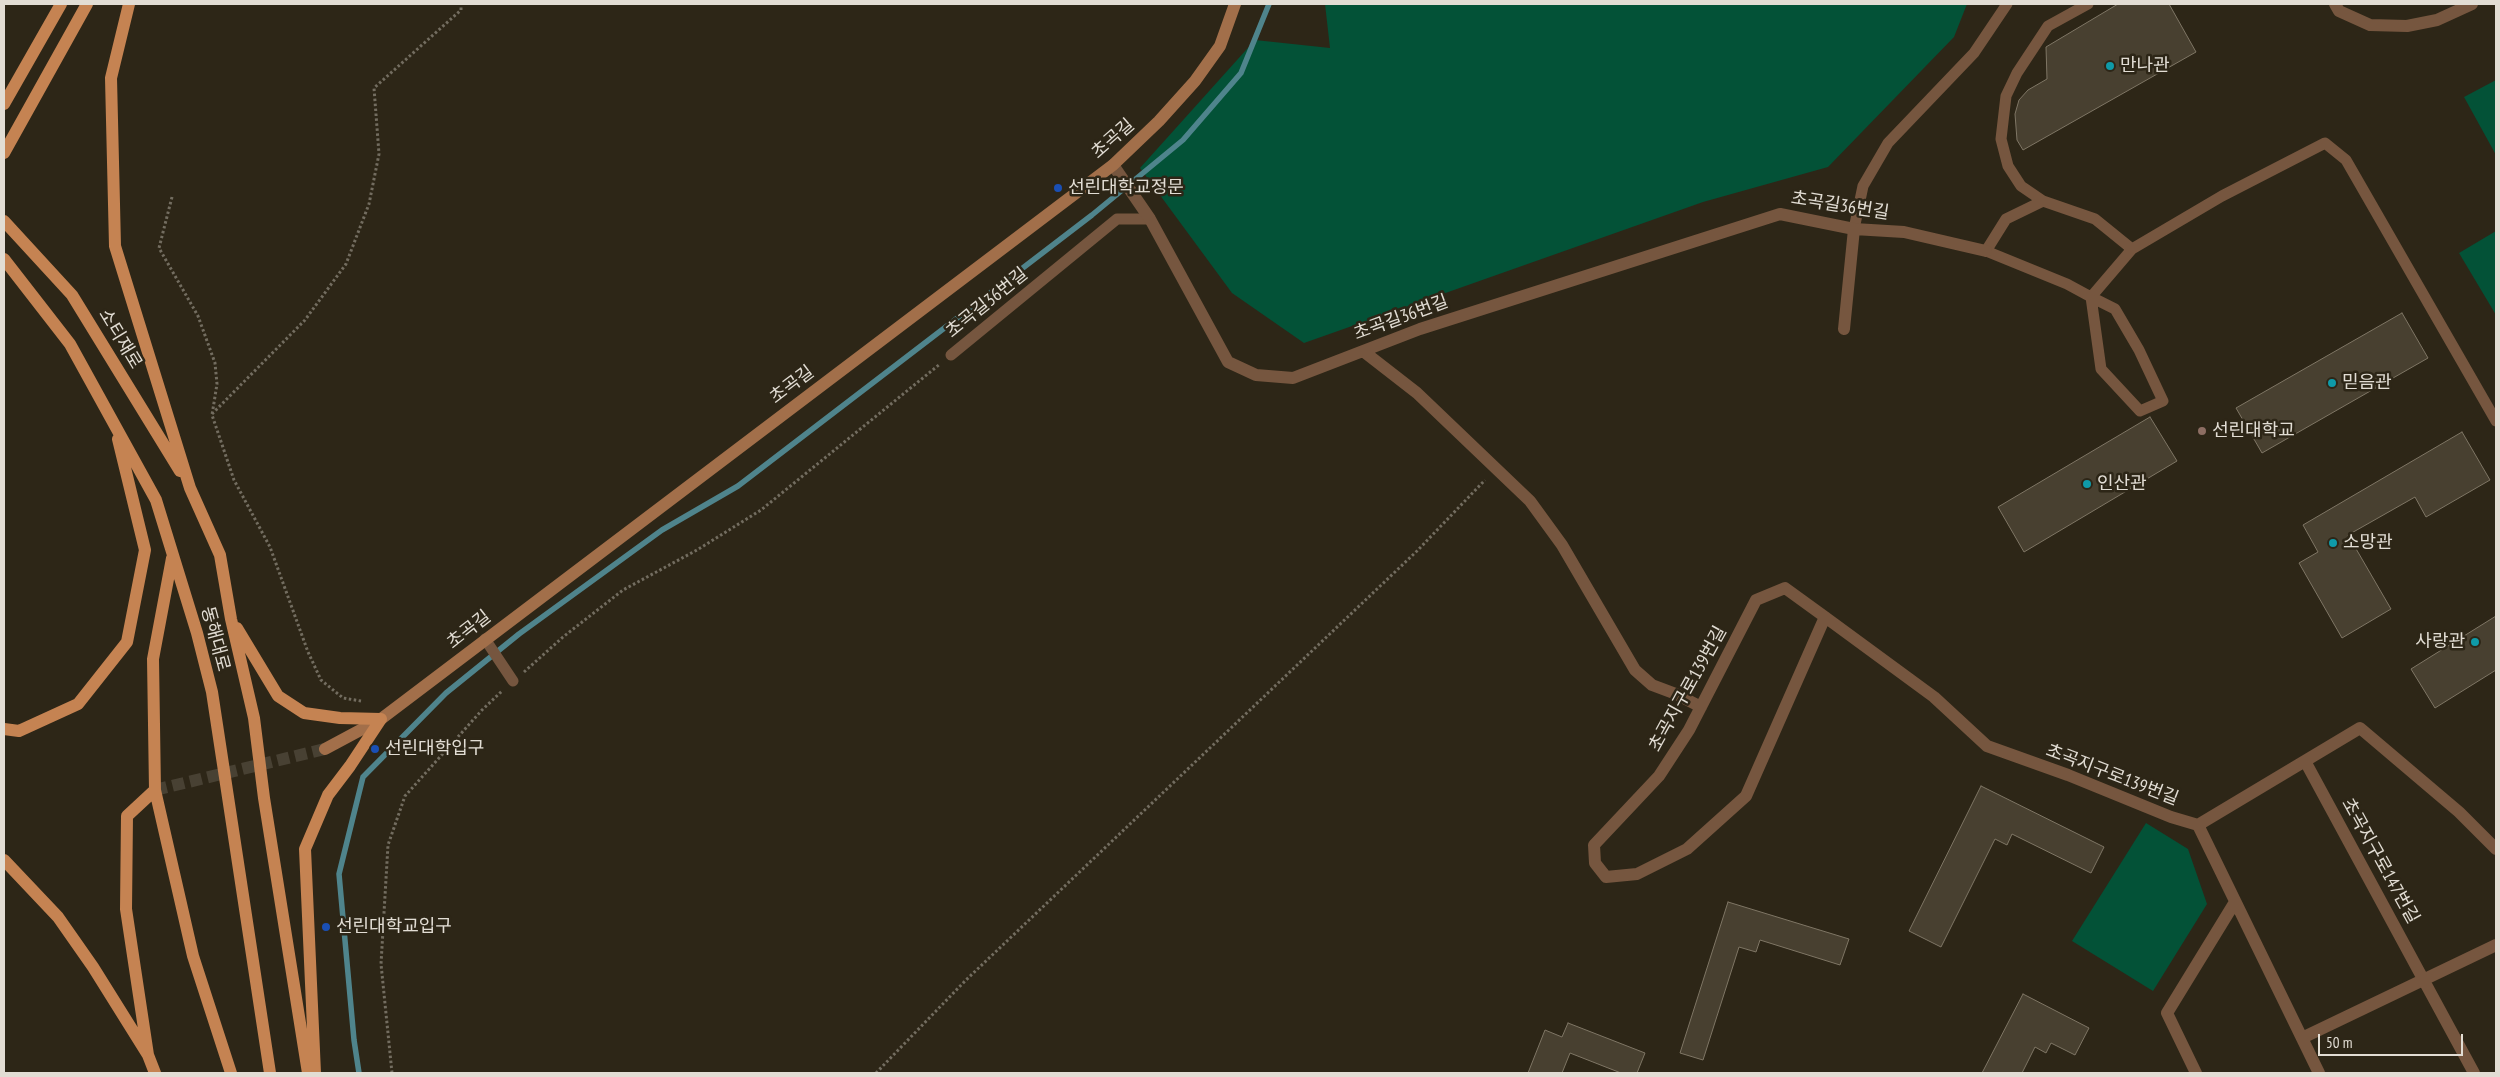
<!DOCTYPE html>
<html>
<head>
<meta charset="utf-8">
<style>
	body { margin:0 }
	#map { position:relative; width:2500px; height:1077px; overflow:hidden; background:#2d2617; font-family:"PT Sans Narrow",sans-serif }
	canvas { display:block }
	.frame { position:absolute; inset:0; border:5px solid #e2ddd4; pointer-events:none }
	.scale { position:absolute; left:2318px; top:1034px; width:145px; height:22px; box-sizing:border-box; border:2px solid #e2ddd4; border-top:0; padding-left:6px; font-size:15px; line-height:18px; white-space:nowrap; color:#e2ddd4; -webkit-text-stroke:4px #2d2617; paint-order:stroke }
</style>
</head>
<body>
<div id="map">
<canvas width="2500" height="1077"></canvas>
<div class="frame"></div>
<div class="scale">50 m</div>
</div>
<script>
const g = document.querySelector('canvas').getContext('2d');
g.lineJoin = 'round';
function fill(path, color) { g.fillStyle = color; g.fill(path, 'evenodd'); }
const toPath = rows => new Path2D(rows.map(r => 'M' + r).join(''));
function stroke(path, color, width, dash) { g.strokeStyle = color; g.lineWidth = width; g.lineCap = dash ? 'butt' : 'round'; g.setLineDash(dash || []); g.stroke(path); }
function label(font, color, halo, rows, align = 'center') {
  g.font = font + ' "PT Sans Narrow","Noto Sans KR",sans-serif'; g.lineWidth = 5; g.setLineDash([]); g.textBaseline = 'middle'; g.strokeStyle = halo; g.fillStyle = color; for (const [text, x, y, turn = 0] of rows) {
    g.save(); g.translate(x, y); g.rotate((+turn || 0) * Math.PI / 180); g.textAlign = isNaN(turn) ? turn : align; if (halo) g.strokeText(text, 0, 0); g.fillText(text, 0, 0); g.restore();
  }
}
const green = toPath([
	[1325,4,1967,4,1954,37,1828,167,1703,202,1304,343,1232,293,1140,168,1255,40,1330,48],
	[2496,80,2496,155,2464,97],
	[2496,231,2496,315,2459,253],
	[2146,823,2188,849,2207,904,2153,991,2072,941]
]);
const stream = toPath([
	[359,1073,354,1040,339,874,363,777,446,693,519,634,662,530,738,486,1092,215,1183,140,1241,73,1269,4]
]);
const building = toPath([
	[2118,4,2169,4,2196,52,2023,150,2017,140,2015,114,2019,100,2028,90,2047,79,2046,47,2118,4],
	[2402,313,2428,358,2262,453,2236,408,2402,313],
	[2150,417,2177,461,2024,552,1998,507,2150,417],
	[2462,432,2490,480,2426,517,2415,497,2348,535,2391,609,2342,638,2299,563,2318,552,2303,525,2462,432],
	[2496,616,2496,670,2435,708,2411,669,2496,616],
	[1981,786,2104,847,2091,873,2012,834,2007,845,1995,839,1941,947,1909,931,1981,786],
	[1728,902,1849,939,1840,965,1760,940,1756,952,1739,947,1703,1060,1680,1053,1728,902],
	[2023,994,2089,1028,2075,1055,2051,1043,2046,1053,2035,1047,2022,1073,1982,1073,2023,994],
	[1568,1023,1645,1053,1637,1073,1621,1073,1570,1053,1562,1073,1528,1073,1545,1030,1562,1037,1568,1023]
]);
const secondaryTunnel = toPath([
	[155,790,325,749]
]);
const path = toPath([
	[172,197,159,248,198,316,215,363,217,384,212,415,234,480,270,547,308,652,321,680,343,698,361,701],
	[212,414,305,320,346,264,369,204,379,154,374,88,461,10,461,4],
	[524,672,563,637,623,590,697,550,761,510,940,364],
	[392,1073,381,964,388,845,405,796,482,710,502,691],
	[876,1073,966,980,1417,551,1485,480]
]);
const lane = toPath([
	[2043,201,2021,186,2008,166,2001,139,2006,96,2017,73,2048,26,2088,4],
	[1854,229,1863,186,1888,143,1974,53,2007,4],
	[2132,249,2095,219,2043,201,2006,219,1986,251,2067,284,2091,297,2115,309,2139,350,2163,401,2140,411,2101,369,2091,297,2132,249,2222,196,2325,143,2346,160,2496,421],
	[951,355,1117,219,1150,219],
	[485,639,513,681]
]);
const street = toPath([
	[2335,4,2339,11,2370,25,2407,26,2437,20,2472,4],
	[1113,165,1150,219,1228,362,1256,375,1293,378,1420,329,1780,214,1854,229,1904,232,1986,251],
	[1844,329,1854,229],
	[1363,351,1417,393,1530,501,1562,545,1635,670,1652,685,1676,694,1701,707],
	[1825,617,1746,796,1687,849,1637,874,1606,877,1595,863,1594,845,1659,776,1689,730,1756,600,1785,588,1825,617,1934,697,1987,746,2068,775,2171,817,2198,825,2319,1073],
	[2305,761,2474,1073],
	[2198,825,2360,728,2459,812,2496,849],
	[2302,1038,2496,945],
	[2196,1073,2167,1013,2235,902]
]);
const secondary = toPath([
	[325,749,381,719,1113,165,1159,121,1195,81,1220,46,1235,4]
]);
const primary = toPath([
	[129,4,111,78,115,246,190,488,220,555,231,619,254,718,264,798,308,1073],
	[4,104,61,4],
	[4,153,87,4],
	[4,221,72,295,180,471],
	[4,259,70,344,156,500,197,633,212,692,270,1073],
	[172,558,153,659,155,790,193,956,231,1073],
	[237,628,278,696,304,713,340,718,381,719],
	[4,729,19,731,78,704,127,642,145,550,118,439],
	[4,860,58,917,93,967,148,1055,155,1073],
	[148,1055,126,909,127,816,155,790],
	[315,1073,305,849,328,795,350,766,381,719]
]);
const markers = [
	[2110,66,5,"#0f9aa8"],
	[1058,188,5,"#1a4fb4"],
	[2332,383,5,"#0f9aa8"],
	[2202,431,5,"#8d6e63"],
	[2087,484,5,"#0f9aa8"],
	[2333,543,5,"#0f9aa8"],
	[2475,642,5,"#0f9aa8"],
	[375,749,5,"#1a4fb4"],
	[326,927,5,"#1a4fb4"]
];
const poiNames = [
	["만나관",2120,66],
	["선린대학교정문",1068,188],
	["믿음관",2342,383],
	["선린대학교",2212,431],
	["인산관",2097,484],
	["소망관",2343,543],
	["사랑관",2465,642,"right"],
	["선린대학입구",385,749],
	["선린대학교입구",336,927]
];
const streetNames = [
	["초곡길",1113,139,-41],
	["초곡길36번길",1840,206,9],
	["초곡길36번길",987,303,-39],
	["초곡길36번길",1401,318,-20],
	["소티재로",120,339,59],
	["초곡길",792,385,-37],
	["초곡길",469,630,-38],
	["동해대로",215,639,75],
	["초곡지구로139번길",1688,689,-61],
	["초곡지구로139번길",2112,775,21],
	["초곡지구로147번길",2380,861,61]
];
fill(green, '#035237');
stroke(stream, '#4f848c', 5.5);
fill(building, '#484030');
stroke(building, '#7f7665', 1);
stroke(secondaryTunnel, '#484133', 12, [12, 6]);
stroke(path, '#736d60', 3, [2.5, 2.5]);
stroke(lane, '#76563f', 11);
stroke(street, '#76563f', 12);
stroke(secondary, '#a26f4a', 12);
stroke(primary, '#c58352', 12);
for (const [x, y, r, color] of markers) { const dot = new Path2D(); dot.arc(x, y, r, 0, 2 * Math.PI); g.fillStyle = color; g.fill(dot); stroke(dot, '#2d2617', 2); }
label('18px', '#e2ddd4', '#2d2617', poiNames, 'left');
label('18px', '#e2ddd4', '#2d2617', streetNames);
</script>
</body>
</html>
